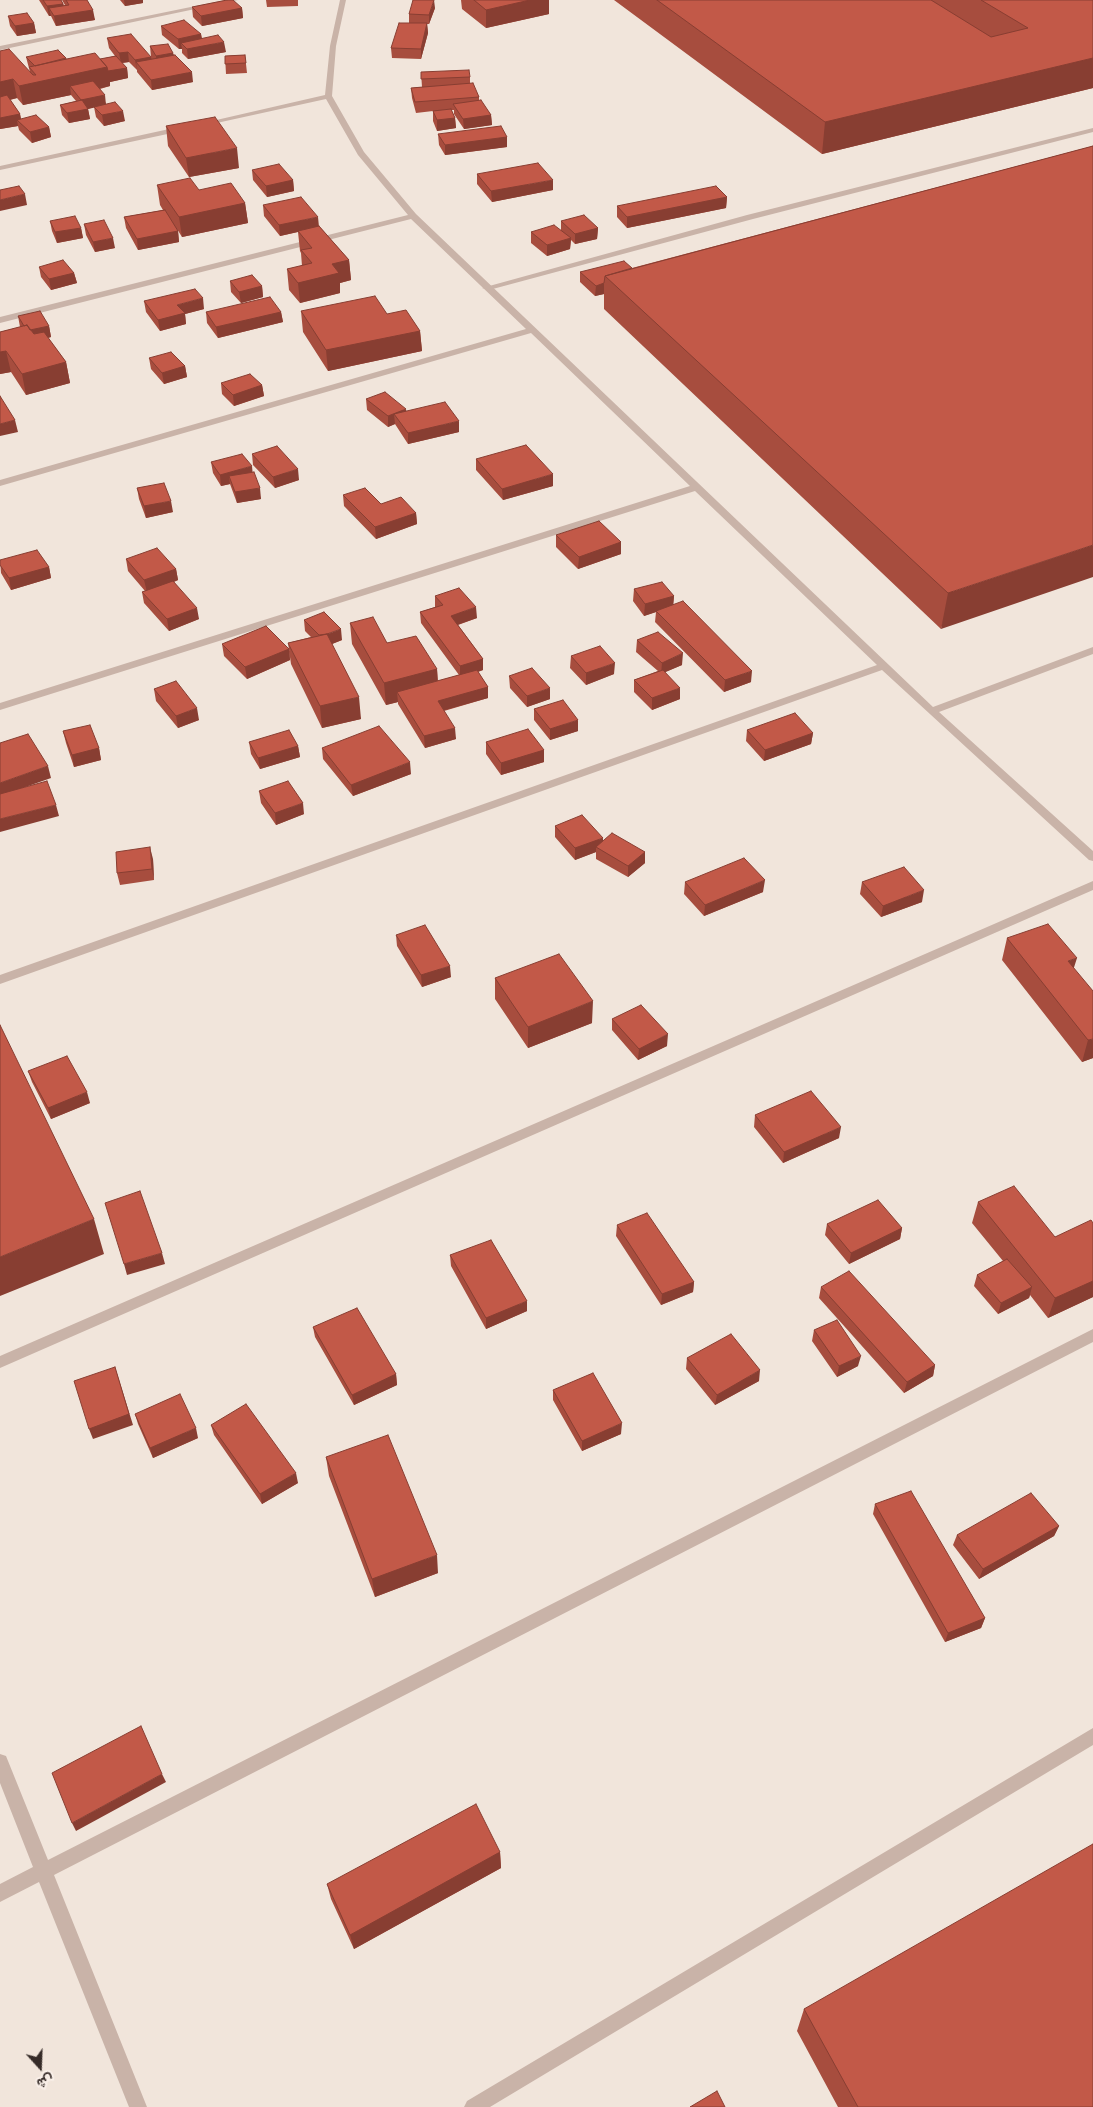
<!DOCTYPE html>
<html>
<head>
<meta charset="utf-8">
<style>
	body { margin:0 }
	#map { position:relative; width:1093px; height:2107px; overflow:hidden; background:#f1e5db; font-family:Karla,Vazirmatn,sans-serif }
	canvas { display:block }
	.north { position:absolute; left:15px; top:2042px; width:50px; height:50px; -webkit-text-stroke:4px #f9efe8; paint-order:stroke; rotate:160deg; font-size:14px; font-weight:700; line-height:20px; text-align:center; color:#362b28 }
	.north::after { content:''; display:block; margin:auto; width:18px; height:22px; background:#362b28; clip-path:polygon(50% 0,100% 100%,50% 72%,0 100%) }
</style>
</head>
<body>
<div id="map">
<canvas width="1093" height="2107"></canvas>
<div class="north">ش</div>
</div>
<script>
const g = document.querySelector('canvas').getContext('2d');
g.lineJoin = 'round';
const toPath = rows => new Path2D(rows.map(r => 'M' + r).join(''));
function fill(path, color) { g.fillStyle = color; g.fill(path, 'evenodd'); }
function stroke(path, color, width, dash) { g.strokeStyle = color; g.lineWidth = width; g.lineCap = dash ? 'butt' : 'round'; g.setLineDash(dash || []); g.stroke(path); }
const service = toPath([
	[1093,128,1093,132,753,219,489,290,482,288,747,215,1093,128]
]);
const minor = toPath([
	[225,0,238,0,0,50,0,46,225,0],
	[340,0,346,0,336,46,332,96,364,152,416,214,933,707,1093,647,1093,654,939,712,1093,851,1093,861,1089,860,882,670,0,984,0,975,877,665,695,491,0,710,0,703,690,486,531,333,0,486,0,480,526,329,411,219,0,323,0,317,408,215,358,155,326,99,203,126,199,124,325,95,330,46,340,0],
	[183,126,186,126,186,130,0,170,0,166,183,126],
	[1093,881,1093,890,0,1368,0,1356,1093,881],
	[1093,1329,1093,1342,54,1875,147,2107,129,2107,39,1882,0,1902,0,1884,33,1867,0,1783,0,1754,6,1756,48,1860,1093,1329],
	[1093,1728,1093,1745,490,2107,464,2107,467,2101,1093,1728]
]);
const wall = toPath([
	[39,0,61,0,64,5,65,5,62,0,87,0,95,20,56,26,51,16,49,16],
	[120,0,143,0,143,3,125,6],
	[266,0,298,0,298,6,267,7],
	[461,0,549,0,549,14,486,28,462,9],
	[614,0,1093,0,1093,88,822,154],
	[192,7,242,8,243,18,202,26,193,17],
	[435,8,429,24,427,24,428,33,421,59,392,58,391,48,409,23,409,14],
	[8,16,34,23,36,33,17,36,10,26],
	[161,26,201,34,202,38,226,52,188,59,182,53,182,49,179,49,162,35],
	[107,38,151,57,150,46,173,53,174,55,193,82,152,90,137,72,137,70,129,62,122,63,127,68,128,78,110,82,110,86,100,89,106,104,125,121,104,126,96,117,94,107,88,109,90,119,69,123,62,115,60,105,76,101,71,95,23,105,17,98,10,100,20,114,21,119,49,127,51,137,32,143,19,130,18,126,0,129,0,51,30,72,26,57,66,58,67,59,100,59,115,56,109,48],
	[245,55,247,73,226,74,225,56],
	[421,72,470,77,470,83,479,97,479,100,491,115,492,125,464,129,454,114,454,110,451,110,455,118,456,128,437,131,433,121,433,111,416,113,412,98,411,88,422,87],
	[166,126,239,168,189,177,168,146],
	[438,134,507,137,507,147,445,155,439,145],
	[1093,146,941,629,604,309,604,294,595,296,580,282,580,272,632,268],
	[252,170,293,180,294,191,267,197,253,180],
	[477,174,553,190,492,202,477,184],
	[157,185,199,190,245,203,248,223,182,237,177,229,178,231,179,242,138,250,126,228,124,217,163,210,160,205],
	[727,197,726,208,627,228,617,217,617,206],
	[263,205,319,226,349,260,351,280,340,283,340,293,300,303,289,290,287,269,302,266,301,253,300,251,298,232,280,236,264,216],
	[50,221,81,228,83,238,57,243,52,231],
	[561,221,598,228,597,239,575,244,571,240,570,249,547,256,531,243,531,232,561,230],
	[84,224,115,248,95,252,86,235],
	[39,267,74,273,77,283,51,290,41,277],
	[230,281,262,286,263,297,241,303,231,292],
	[144,301,204,309,185,314,186,324,160,331,146,312],
	[301,311,387,314,420,331,422,351,328,371,303,332],
	[206,312,281,312,283,322,218,338,207,323],
	[18,316,49,326,51,337,48,338,66,362,70,383,26,395,11,372,0,374,0,332,20,327],
	[149,358,185,366,187,377,164,384,151,369],
	[221,383,262,385,264,396,234,406,222,394],
	[366,399,407,411,459,432,408,444,395,424,388,427,367,410],
	[252,454,299,480,275,488,253,465],
	[476,459,553,486,503,500,476,470],
	[211,462,252,472,261,499,237,503,230,484,221,486,213,473],
	[137,488,173,512,146,518,139,499],
	[343,495,416,513,417,524,376,539,344,506],
	[556,535,621,542,621,554,578,569,556,547],
	[126,559,176,569,178,580,174,582,199,619,169,631,144,603,142,592,145,591,128,571],
	[0,560,49,567,51,578,11,590,1,573],
	[634,589,674,596,673,605,751,682,724,692,655,622,656,612,644,616,633,601],
	[435,596,477,618,458,625,483,659,483,670,478,672,488,687,488,698,444,711,456,739,425,748,398,704,398,702,386,705,352,644,350,623,437,669,438,681,459,675,421,623,420,612,435,607],
	[304,620,342,640,332,644,361,719,322,728,291,664,288,643,311,637,305,631],
	[637,640,682,665,665,672,680,699,652,710,634,692,634,680,658,671,636,652],
	[222,644,289,649,290,660,247,679,224,656],
	[571,656,614,674,586,685,570,668],
	[509,676,550,699,527,707,510,688],
	[154,689,199,720,178,728,156,701],
	[534,709,578,731,550,740,534,720],
	[747,730,813,733,811,744,764,761,746,741],
	[63,731,99,748,101,760,74,767,66,743],
	[249,742,298,746,300,757,260,769,251,754],
	[486,742,544,750,544,762,501,775,486,754],
	[322,748,411,774,353,796,323,759],
	[259,791,304,814,276,825,261,803],
	[555,826,603,841,645,852,645,863,628,877,596,859,596,852,575,860,555,837],
	[153,859,154,880,120,885,117,873],
	[685,882,763,892,704,916,684,894],
	[862,882,922,902,881,917,860,894],
	[396,935,451,977,422,987,397,946],
	[1007,938,1074,968,1093,1058,1082,1062,1002,960],
	[495,978,592,1023,528,1048,495,999],
	[612,1019,667,1046,638,1060,612,1030],
	[28,1071,90,1103,51,1119,32,1082],
	[755,1115,839,1138,783,1163,754,1127],
	[978,1202,1055,1237,1093,1223,1093,1297,1048,1318,1030,1295,1029,1298,998,1314,974,1286,977,1275,1003,1261,972,1223],
	[827,1224,902,1228,900,1239,849,1264,825,1235],
	[617,1225,694,1282,693,1292,661,1305,616,1236],
	[450,1255,527,1311,486,1329,451,1266],
	[821,1287,935,1365,933,1376,904,1393,819,1298],
	[313,1327,396,1374,397,1385,354,1405,315,1337],
	[814,1330,858,1366,837,1377,812,1341],
	[687,1358,759,1381,715,1405,686,1369],
	[553,1390,621,1434,582,1451,553,1400],
	[135,1414,198,1438,153,1458,138,1424],
	[211,1425,298,1483,262,1504,214,1435],
	[326,1457,438,1573,375,1597,329,1476],
	[875,1504,985,1618,981,1628,945,1642,873,1514],
	[1059,1526,1054,1536,979,1579,953,1545,957,1535],
	[500,1852,501,1868,354,1949,331,1899,327,1884],
	[804,2009,1093,2107,838,2107,797,2031]
]);
const shadedWall = toPath([
	[124,0,143,0,143,3,125,6],
	[434,0,435,8,429,24,429,15],
	[530,0,549,0,549,14,486,28,486,10],
	[63,4,65,14,49,8,51,16,49,16,47,6],
	[242,8,243,18,202,26,201,16],
	[93,10,95,20,56,26,54,16],
	[34,23,36,33,17,36,15,26],
	[427,23,428,33,421,59,421,49],
	[201,34,202,44,181,43,182,49,179,49,178,39],
	[224,42,226,52,188,59,187,49],
	[128,52,129,62,121,63,119,53],
	[173,53,175,63,157,66,156,56],
	[151,57,153,67,136,62,137,70,135,60],
	[1093,58,1093,88,822,154,825,122],
	[107,67,127,68,128,78,110,82,110,86,76,94,70,86,71,95,23,105,19,86],
	[192,72,193,82,152,90,151,80],
	[13,79,17,98,0,102,0,82],
	[105,95,106,105,88,109,90,119,69,123,67,113,83,110,81,100],
	[123,111,125,121,104,126,102,115],
	[20,114,22,125,17,120,18,126,0,129,0,118],
	[491,115,492,125,464,129,463,119],
	[455,118,456,128,437,131,437,120],
	[49,127,51,137,32,143,30,132],
	[507,137,507,147,445,155,445,145],
	[237,148,239,168,189,177,186,158],
	[293,180,294,191,267,197,266,186],
	[553,180,553,190,492,202,491,191],
	[25,194,27,205,0,211,0,200],
	[727,197,726,208,627,228,627,217],
	[245,203,248,223,182,237,179,217],
	[318,217,319,227,280,236,279,225],
	[81,228,83,238,57,243,55,232],
	[598,228,597,239,575,244,575,234],
	[178,231,179,242,138,250,137,239],
	[113,238,115,248,95,252,93,242],
	[571,238,570,249,547,256,547,245],
	[349,260,351,280,340,283,340,293,300,303,298,283,332,264],
	[74,273,77,283,51,290,49,279],
	[604,283,604,294,595,296,596,286],
	[262,286,263,297,241,303,239,292],
	[203,298,204,309,185,314,186,324,160,331,158,320,177,305],
	[281,312,283,322,218,338,216,327],
	[49,326,51,337,30,342,27,331],
	[420,331,422,351,328,371,326,350],
	[6,351,11,372,0,374,0,352],
	[66,362,70,383,26,395,22,374],
	[185,366,187,377,164,384,162,373],
	[262,385,264,396,234,406,233,395],
	[406,409,407,420,394,414,395,424,388,427,388,416],
	[15,420,18,432,0,436,0,424],
	[459,421,459,432,408,444,408,433],
	[252,466,253,477,229,476,230,484,221,486,220,475],
	[298,469,299,480,275,488,273,477],
	[553,474,553,486,503,500,502,489],
	[260,488,261,499,237,503,235,492],
	[171,501,173,512,146,518,144,506],
	[416,513,417,524,376,539,375,527],
	[621,542,621,554,578,569,579,557],
	[1093,545,1093,577,941,629,948,593],
	[49,567,51,578,11,590,9,578],
	[176,569,178,580,147,592,144,580],
	[674,596,673,608,656,611,656,612,644,616,645,604],
	[476,607,477,618,451,627,451,616],
	[197,608,199,619,169,631,167,619],
	[341,629,342,640,322,648,320,637],
	[289,649,290,660,247,679,245,667],
	[683,653,682,665,661,674,662,663],
	[483,659,483,670,460,677,460,666],
	[615,663,614,674,586,685,586,673],
	[437,669,438,691,397,692,398,702,386,705,384,683],
	[752,671,751,682,724,692,725,680],
	[488,687,488,698,438,712,438,701],
	[550,688,550,699,527,707,527,696],
	[680,688,680,699,652,710,652,698],
	[359,697,361,719,322,728,320,706],
	[197,708,199,720,178,728,176,716],
	[578,720,578,731,550,740,550,729],
	[455,728,456,739,425,748,424,736],
	[813,733,811,744,764,761,765,750],
	[298,746,300,757,260,769,258,758],
	[99,748,101,760,74,767,72,755],
	[544,750,544,762,501,775,501,763],
	[410,762,411,774,353,796,351,785],
	[48,766,51,778,0,796,0,783],
	[303,803,304,814,276,825,275,813],
	[56,805,59,816,0,832,0,819],
	[603,838,603,849,596,847,596,852,575,860,575,848],
	[150,847,153,859,154,880,152,869],
	[645,852,645,863,628,877,628,866],
	[765,880,763,892,704,916,705,905],
	[924,890,922,902,881,917,883,906],
	[1077,958,1070,980,1068,961],
	[450,966,451,977,422,987,421,975],
	[593,1001,592,1023,528,1048,528,1027],
	[668,1034,667,1046,638,1060,639,1049],
	[1093,1039,1093,1058,1082,1062,1088,1040],
	[87,1092,90,1103,51,1119,48,1108],
	[841,1127,839,1138,783,1163,784,1152],
	[94,1219,104,1254,0,1296,0,1257],
	[902,1228,900,1239,849,1264,851,1253],
	[162,1253,165,1264,127,1275,124,1264],
	[1093,1281,1093,1297,1048,1318,1055,1298],
	[694,1282,693,1292,661,1305,662,1294],
	[1032,1287,1029,1298,998,1314,1001,1303],
	[527,1301,527,1311,486,1329,486,1318],
	[861,1356,858,1366,837,1377,839,1366],
	[935,1365,933,1376,904,1393,907,1382],
	[115,1367,133,1425,93,1439,89,1429],
	[760,1370,759,1381,715,1405,717,1395],
	[396,1374,397,1385,354,1405,352,1395],
	[622,1423,621,1434,582,1451,582,1441],
	[196,1428,198,1438,153,1458,150,1448],
	[296,1473,298,1483,262,1504,260,1494],
	[1059,1526,1054,1536,979,1579,983,1569],
	[437,1555,438,1573,375,1597,372,1579],
	[985,1618,981,1628,945,1642,948,1633],
	[162,1774,166,1782,76,1831,72,1823],
	[500,1852,501,1868,354,1949,350,1935]
]);
const building = toPath([
	[43,0,61,0,63,4,47,6,43,0],
	[66,0,87,0,93,10,54,16,49,8,69,5,66,0],
	[227,0,233,0,242,8,201,16,192,7,227,0],
	[413,0,434,0,429,15,409,14,413,0],
	[474,0,530,0,486,10,474,0],
	[657,0,931,0,991,37,1028,28,981,0,1093,0,1093,58,825,122,657,0],
	[27,13,34,23,15,26,8,16,27,13],
	[184,20,201,34,178,39,161,26,184,20],
	[399,23,427,23,421,49,391,48,399,23],
	[131,34,151,57,135,60,128,52,119,53,107,38,131,34],
	[218,35,224,42,187,49,181,43,218,35],
	[168,44,173,53,156,56,150,46,168,44],
	[9,49,33,75,36,75,29,67,95,53,107,67,19,86,13,79,0,82,0,51,9,49],
	[58,50,66,58,35,66,26,57,58,50],
	[175,55,192,72,151,80,136,62,175,55],
	[245,55,246,63,225,64,225,56,245,55],
	[116,56,127,68,108,71,107,67,100,59,116,56],
	[469,70,470,77,421,79,421,72,469,70],
	[93,81,105,95,81,100,70,86,93,81],
	[473,83,479,97,415,102,411,88,473,83],
	[7,95,20,114,0,118,0,97,7,95],
	[82,100,88,109,67,113,60,105,82,100],
	[481,100,491,115,463,119,453,104,481,100],
	[115,102,123,111,102,115,94,107,115,102],
	[451,109,455,118,437,120,433,111,451,109],
	[36,115,49,127,30,132,17,120,36,115],
	[215,117,237,148,186,158,166,126,215,117],
	[501,126,507,137,445,145,438,134,501,126],
	[1093,146,1093,545,948,593,605,276,1093,146],
	[538,163,553,180,491,191,477,174,538,163],
	[279,164,293,180,266,186,252,170,279,164],
	[190,178,199,190,231,183,245,203,179,217,157,185,190,178],
	[19,186,25,194,0,200,0,190,19,186],
	[716,186,727,197,627,217,617,206,716,186],
	[301,197,318,217,279,225,263,205,301,197],
	[165,210,178,231,137,239,124,217,165,210],
	[584,215,598,228,575,234,561,221,584,215],
	[75,216,81,228,55,232,50,221,75,216],
	[104,220,113,238,93,242,84,224,104,220],
	[554,225,571,238,547,245,531,232,554,225],
	[319,226,349,260,332,264,339,273,298,283,287,269,312,263,301,250,312,248,298,231,319,226],
	[63,260,74,273,49,279,39,267,63,260],
	[624,261,632,268,605,276,604,283,596,286,580,272,624,261],
	[252,275,262,286,239,292,230,281,252,275],
	[195,289,203,298,177,305,185,313,158,320,144,301,195,289],
	[375,296,387,314,406,310,420,331,326,350,301,311,375,296],
	[270,297,281,312,216,327,206,312,270,297],
	[40,311,49,326,30,330,27,325,24,326,18,316,40,311],
	[27,325,34,334,44,332,66,362,22,374,6,351,0,352,0,332,27,325],
	[171,352,185,366,162,373,149,358,171,352],
	[250,374,262,385,233,395,221,383,250,374],
	[385,392,406,409,388,416,366,399,385,392],
	[0,396,15,420,0,424,0,396],
	[445,402,459,421,408,433,394,414,445,402],
	[526,445,553,474,502,489,476,459,526,445],
	[277,446,298,469,273,477,252,454,277,446],
	[242,454,252,466,220,475,211,462,242,454],
	[254,472,260,488,235,492,229,476,254,472],
	[164,483,171,501,144,506,137,488,164,483],
	[365,488,381,504,401,497,416,513,375,527,343,495,365,488],
	[599,521,621,542,579,557,556,535,599,521],
	[157,548,176,569,144,580,126,559,157,548],
	[37,550,49,567,9,578,0,565,0,560,37,550],
	[173,581,197,608,167,619,142,592,173,581],
	[662,582,674,596,645,604,634,589,662,582],
	[459,588,476,607,451,616,483,659,460,666,420,612,443,605,435,596,459,588],
	[683,601,752,671,725,680,656,611,683,601],
	[324,612,341,629,327,634,319,635,304,620,324,612],
	[373,617,387,643,416,636,437,669,384,683,350,623,373,617],
	[266,626,289,649,245,667,222,644,266,626],
	[658,632,683,653,662,663,637,640,658,632],
	[327,634,359,697,320,706,288,643,327,634],
	[600,646,615,663,586,673,571,656,600,646],
	[532,668,550,688,527,696,509,676,532,668],
	[477,670,488,687,438,701,455,728,424,736,397,692,477,670],
	[663,670,680,688,652,698,634,680,663,670],
	[176,681,197,708,176,716,154,689,176,681],
	[563,700,578,720,550,729,534,709,563,700],
	[795,713,813,733,765,750,747,730,795,713],
	[90,725,99,748,72,755,63,731,90,725],
	[379,726,410,762,351,785,322,748,379,726],
	[528,729,544,750,501,763,486,742,528,729],
	[289,730,298,746,258,758,249,742,289,730],
	[28,734,48,766,0,783,0,743,28,734],
	[47,781,56,805,0,819,0,794,47,781],
	[288,781,303,803,275,813,259,791,288,781],
	[582,815,603,838,575,848,555,826,582,815],
	[612,833,645,852,628,866,596,847,612,833],
	[150,847,152,869,117,873,116,852,150,847],
	[744,858,765,880,705,905,685,882,744,858],
	[904,867,924,890,883,906,862,882,904,867],
	[1048,924,1077,958,1068,961,1093,991,1093,1039,1088,1040,1007,938,1048,924],
	[425,925,450,966,421,975,396,935,425,925],
	[559,954,593,1001,528,1027,495,978,559,954],
	[641,1005,668,1034,639,1049,612,1019,641,1005],
	[0,1025,94,1219,0,1257,0,1025],
	[67,1056,87,1092,48,1108,28,1071,67,1056],
	[811,1091,841,1127,784,1152,755,1115,811,1091],
	[1014,1186,1055,1237,1091,1220,1093,1223,1093,1281,1055,1298,978,1202,1014,1186],
	[140,1191,162,1253,124,1264,105,1203,140,1191],
	[878,1200,902,1228,851,1253,827,1224,878,1200],
	[647,1213,694,1282,662,1294,617,1225,647,1213],
	[491,1240,527,1301,486,1318,450,1255,491,1240],
	[1007,1259,1032,1287,1001,1303,977,1275,1007,1259],
	[849,1271,935,1365,907,1382,821,1287,849,1271],
	[357,1308,396,1374,352,1395,313,1327,357,1308],
	[837,1320,861,1356,839,1366,814,1330,837,1320],
	[731,1334,760,1370,717,1395,687,1358,731,1334],
	[115,1367,129,1414,89,1429,74,1381,115,1367],
	[593,1373,622,1423,582,1441,553,1390,593,1373],
	[180,1394,196,1428,150,1448,135,1414,180,1394],
	[246,1404,296,1473,260,1494,211,1425,246,1404],
	[388,1435,437,1555,372,1579,326,1457,388,1435],
	[911,1491,985,1618,948,1633,875,1504,911,1491],
	[1031,1493,1059,1526,983,1569,957,1535,1031,1493],
	[141,1726,162,1774,72,1823,52,1773,141,1726],
	[476,1804,500,1852,350,1935,327,1884,476,1804],
	[1093,1844,1093,2107,858,2107,804,2009,1093,1844],
	[717,2091,725,2107,690,2107,717,2091]
]);
fill(service, '#c9b3a8');
fill(minor, '#c9b3a8');
fill(wall, '#a74d3e');
fill(shadedWall, '#883e32');
fill(building, '#c25948');
stroke(building, '#883e32', 1);
</script>
</body>
</html>
